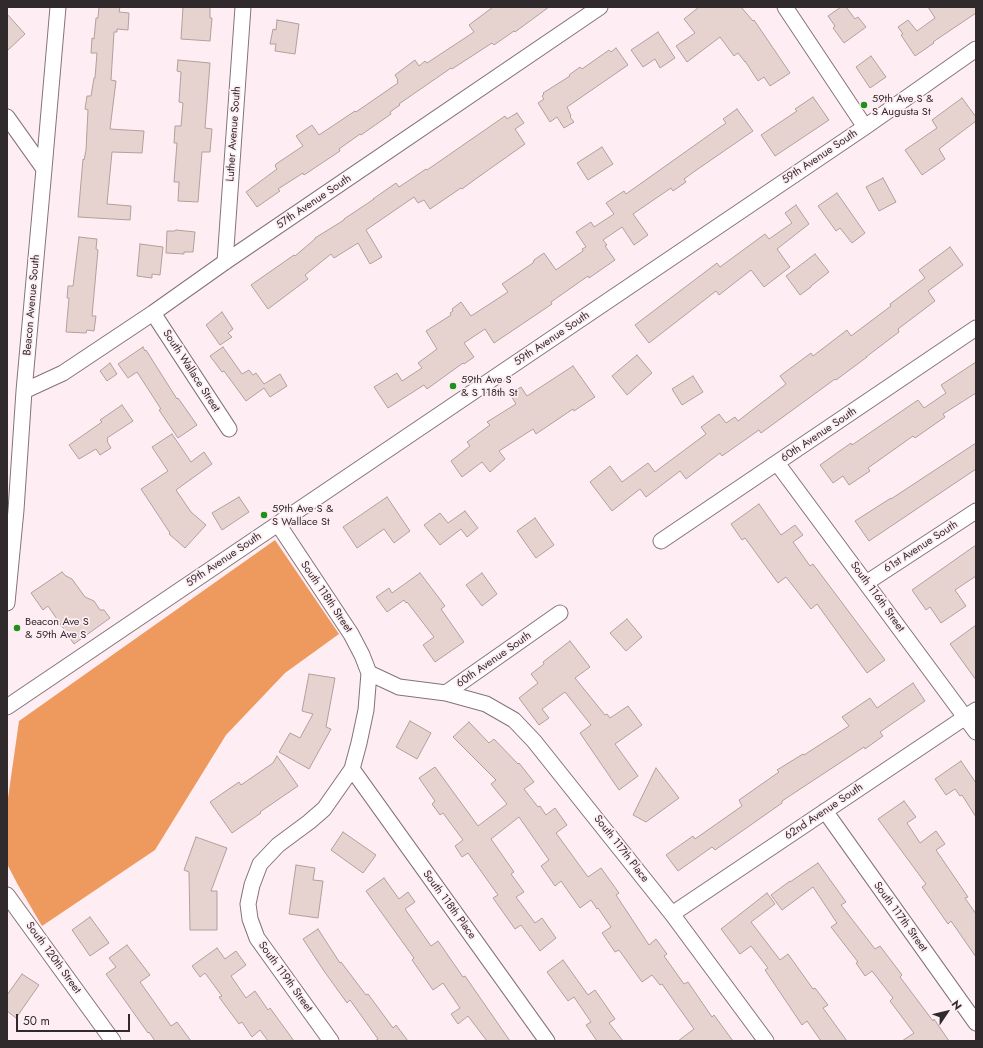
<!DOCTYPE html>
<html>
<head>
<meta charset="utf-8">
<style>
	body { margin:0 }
	#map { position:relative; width:983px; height:1048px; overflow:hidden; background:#feeef3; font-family:Jost,sans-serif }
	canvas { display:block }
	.frame { position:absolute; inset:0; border:8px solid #312a2c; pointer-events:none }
	.north { position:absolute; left:927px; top:992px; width:40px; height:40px; -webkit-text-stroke:3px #feeef3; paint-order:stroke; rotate:55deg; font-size:11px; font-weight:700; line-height:16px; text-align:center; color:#312a2c }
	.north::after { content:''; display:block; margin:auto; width:14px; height:18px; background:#312a2c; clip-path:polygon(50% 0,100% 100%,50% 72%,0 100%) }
	.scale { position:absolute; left:16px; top:1014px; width:114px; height:18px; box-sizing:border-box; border:2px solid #312a2c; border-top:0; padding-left:5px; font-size:12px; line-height:14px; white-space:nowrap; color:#312a2c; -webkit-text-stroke:3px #feeef3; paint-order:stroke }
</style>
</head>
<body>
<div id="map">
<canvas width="983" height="1048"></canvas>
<div class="frame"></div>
<div class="north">N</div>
<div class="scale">50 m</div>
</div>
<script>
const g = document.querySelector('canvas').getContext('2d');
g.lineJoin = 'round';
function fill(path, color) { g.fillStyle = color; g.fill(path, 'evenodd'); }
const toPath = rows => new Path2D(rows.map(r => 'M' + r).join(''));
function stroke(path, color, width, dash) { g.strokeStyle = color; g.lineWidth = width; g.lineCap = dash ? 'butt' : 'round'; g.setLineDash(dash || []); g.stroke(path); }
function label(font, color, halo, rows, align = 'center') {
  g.font = font + ' Jost,sans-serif'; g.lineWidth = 3.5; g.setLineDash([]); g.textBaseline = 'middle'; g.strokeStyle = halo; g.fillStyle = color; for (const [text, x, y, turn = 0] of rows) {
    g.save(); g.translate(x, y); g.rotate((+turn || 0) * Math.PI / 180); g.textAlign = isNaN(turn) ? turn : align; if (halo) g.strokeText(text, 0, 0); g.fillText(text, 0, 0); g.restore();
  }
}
const forest = toPath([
	[275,540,339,634,285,673,226,735,155,850,42,926,18,885,7,864,7,805,19,721]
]);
const building = toPath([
	[99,7,120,7,119,12,129,13,128,30,117,29,117,32,114,32,111,80,116,81,110,129,144,131,142,153,112,152,107,204,131,206,130,220,78,217,83,159,84,160,86,150,88,110,85,109,87,96,91,96,94,78,95,78,97,53,91,53,92,38,94,39,96,18,98,18,99,7],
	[183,7,210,7,210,18,212,18,210,41,181,39,183,7],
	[493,7,549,7,515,32,514,31,494,45,492,43,452,69,451,68,399,104,400,105,390,112,391,114,361,135,360,134,339,149,340,151,304,175,303,173,278,189,280,191,257,207,246,192,277,169,275,166,276,164,303,146,296,136,312,125,319,135,355,111,356,112,398,83,397,81,398,80,395,75,415,60,419,66,425,61,427,63,474,32,469,25,493,7],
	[699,7,741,7,753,21,754,20,790,73,770,86,764,77,758,81,745,61,745,62,738,53,734,56,720,37,687,62,676,46,695,33,684,19,699,7],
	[841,7,846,7,855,19,858,17,866,27,844,43,833,28,835,26,828,16,841,7],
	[928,7,976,7,976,13,933,42,934,43,915,56,901,35,903,34,898,27,908,20,917,31,935,18,928,7],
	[7,14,25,34,7,51,7,14],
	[277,20,299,24,295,54,275,51,276,44,270,44,273,29,276,30,277,20],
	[658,32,675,58,660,68,655,59,643,67,631,50,658,32],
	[616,48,628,65,567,107,571,116,570,117,574,122,564,128,557,117,550,122,538,103,544,99,542,96,544,94,543,93,570,76,569,75,580,67,582,69,609,50,611,52,616,48],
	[871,56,886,77,870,88,856,67,871,56],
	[178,60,210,63,205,128,212,129,210,152,202,152,198,202,178,201,179,182,174,182,177,143,174,143,175,126,181,126,183,103,179,102,181,72,177,71,178,60],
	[813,97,829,120,775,156,761,135,797,111,795,109,813,97],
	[962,98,976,117,976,121,939,149,945,159,922,175,905,150,937,128,932,120,962,98],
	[737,109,753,131,695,171,684,179,686,182,673,191,671,188,633,214,648,235,634,245,622,227,603,240,607,245,605,246,615,260,589,278,588,276,551,302,552,304,494,343,485,329,464,343,474,357,464,364,463,363,427,389,424,385,388,408,374,387,397,373,402,381,422,368,418,363,437,349,426,331,451,315,450,313,453,311,452,309,461,302,471,316,508,292,502,284,533,263,534,260,544,253,556,270,583,251,582,249,586,247,576,232,591,222,594,227,614,214,606,203,624,191,626,194,688,150,726,123,723,119,737,109],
	[517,113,524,123,515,129,525,144,477,178,462,189,461,188,430,209,424,200,418,203,414,197,366,230,382,257,370,264,358,243,334,258,331,254,305,275,308,279,268,309,251,285,294,255,295,256,315,239,315,238,344,220,344,219,374,199,373,199,396,183,399,187,426,169,427,170,505,116,507,119,517,113],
	[602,147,613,164,588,180,577,163,602,147],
	[883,178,896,202,879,211,866,187,883,178],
	[837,193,865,233,852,243,840,228,836,231,818,206,837,193],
	[796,205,809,224,777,249,790,267,764,287,751,270,719,295,716,291,649,343,635,325,717,263,720,267,765,234,769,239,792,223,785,213,796,205],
	[176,230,195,232,193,252,184,252,184,254,166,253,167,231,175,231,176,230],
	[79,237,97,239,96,249,98,250,92,316,96,316,94,331,87,330,86,333,66,332,69,298,67,298,68,286,73,286,79,237],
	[140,244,163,247,160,275,152,274,152,278,137,276,140,244],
	[950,247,963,265,928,291,935,301,898,329,899,332,866,357,867,357,836,380,835,379,761,433,759,430,722,456,720,453,686,479,680,471,646,497,640,489,612,511,590,482,610,466,622,482,648,463,655,472,706,434,701,427,719,414,726,423,735,417,738,421,786,384,780,376,811,353,813,356,847,330,851,336,891,306,890,304,925,278,919,270,950,247],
	[815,254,829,272,811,286,811,287,800,295,786,276,815,254],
	[222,312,233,329,228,333,232,337,220,345,206,325,222,312],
	[143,347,145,351,146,350,177,399,178,398,197,425,178,438,159,410,161,409,137,372,128,378,118,364,143,347],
	[223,347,242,374,249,370,253,375,256,373,264,384,280,374,287,386,270,397,264,388,246,401,224,371,222,372,210,356,223,347],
	[637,355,652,373,627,395,612,376,637,355],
	[976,362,976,393,943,414,945,417,915,438,913,436,868,468,870,471,849,485,843,476,833,483,820,465,851,443,852,445,918,400,924,408,946,393,941,385,976,362],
	[110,363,117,374,107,381,100,371,110,363],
	[573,366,595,397,574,411,573,409,536,434,533,429,499,451,505,459,490,472,482,462,462,477,451,461,470,446,467,442,490,425,487,422,516,404,510,394,521,387,527,396,573,366],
	[693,376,703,392,682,405,672,389,693,376],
	[122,405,133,421,107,438,108,440,107,441,111,448,100,455,96,449,79,459,69,445,102,422,100,420,122,405],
	[172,434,191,462,204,452,212,464,176,490,191,512,206,525,185,548,169,534,170,533,141,489,168,471,152,447,172,434],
	[976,443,976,469,869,541,855,521,891,498,891,499,976,443],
	[239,497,249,512,222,530,212,513,239,497],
	[387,497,410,531,394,543,384,529,357,548,343,527,387,497],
	[759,504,781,535,795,525,803,535,793,542,810,566,813,564,885,660,867,673,817,604,811,609,786,577,778,583,745,538,742,540,731,524,759,504],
	[465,511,478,528,467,537,461,529,440,545,424,525,440,513,448,523,465,511],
	[535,518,554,545,536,558,517,531,535,518],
	[976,545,976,576,955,590,966,606,941,623,930,607,926,610,912,590,976,545],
	[62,572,66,576,72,579,85,597,94,601,100,610,104,610,110,618,74,644,48,606,43,610,31,593,62,572],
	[420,573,445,606,441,609,464,642,435,662,423,645,434,637,407,602,406,603,404,600,387,612,376,597,389,588,392,593,420,573],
	[482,573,497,594,482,606,466,585,482,573],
	[627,619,642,637,626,651,610,633,627,619],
	[976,625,976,680,950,644,976,625],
	[570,641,590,667,575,678,605,715,607,714,610,718,628,706,642,725,615,744,638,776,619,790,580,733,591,725,565,692,542,709,549,718,539,725,519,698,538,683,531,674,544,664,543,662,570,641],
	[309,674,335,678,326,727,331,729,309,769,279,752,290,733,300,738,313,714,302,711,309,674],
	[913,683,925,701,880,732,883,736,865,749,864,747,782,801,782,803,715,850,712,847,678,871,666,855,693,836,695,839,742,806,739,800,779,772,777,770,803,754,804,755,849,726,842,717,870,698,877,708,913,683],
	[410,721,431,733,417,759,396,747,410,721],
	[469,722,489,743,494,739,518,764,519,763,534,782,524,789,538,807,540,806,546,815,555,808,567,825,556,833,588,877,601,868,619,893,616,895,649,945,656,939,667,954,664,956,684,984,688,982,712,1017,714,1015,733,1041,678,1041,694,1029,662,984,660,985,652,975,642,982,619,950,615,952,602,933,611,927,598,908,597,909,591,900,580,908,561,881,555,886,541,866,549,860,519,817,491,839,514,872,511,874,524,892,516,897,535,923,542,918,556,938,540,951,521,925,515,929,493,898,498,895,468,853,462,857,455,846,463,840,443,813,440,815,432,804,435,801,419,778,435,767,478,826,507,804,491,784,496,780,453,737,469,722],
	[277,756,298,786,260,812,261,813,232,833,210,802,239,782,241,785,273,763,277,756],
	[961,761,976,783,976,817,962,795,960,796,955,789,946,795,935,779,961,761],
	[656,768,679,798,646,822,633,815,656,768],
	[904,801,916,817,907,823,920,843,936,831,945,844,936,850,968,897,965,898,976,914,976,957,951,921,948,924,922,887,926,884,878,819,904,801],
	[343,832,376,855,363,873,331,850,343,832],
	[196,837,227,848,211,891,217,891,217,930,190,930,189,872,184,870,196,837],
	[818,863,846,902,841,905,875,949,880,946,902,975,900,977,933,1021,934,1019,949,1041,902,1041,914,1033,890,1001,893,998,872,971,865,976,856,963,858,962,831,927,837,923,813,887,782,910,771,895,790,881,790,882,818,863],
	[296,865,315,868,313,880,323,881,318,918,289,914,296,865],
	[384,878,399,899,408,892,415,902,405,909,431,946,438,941,463,977,465,976,510,1041,487,1041,468,1016,458,1024,451,1014,460,1008,443,983,433,990,412,960,414,958,366,891,384,878],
	[767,893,775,904,751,922,780,960,788,954,813,989,815,988,828,1005,823,1008,847,1041,821,1041,807,1021,802,1025,765,970,768,968,751,946,740,954,721,929,767,893],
	[90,917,109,943,90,956,72,930,90,917],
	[318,929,340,963,341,962,366,995,368,994,393,1028,396,1025,408,1041,375,1041,378,1039,350,1000,347,1003,324,971,303,939,318,929],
	[127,945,150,975,140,982,171,1026,177,1022,191,1041,155,1041,149,1032,148,1033,106,974,116,967,109,958,127,945],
	[217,948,225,959,236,951,246,965,231,976,246,998,255,991,268,1010,270,1008,294,1041,268,1041,260,1030,252,1037,242,1022,239,1024,219,997,222,996,205,973,200,977,192,966,217,948],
	[563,960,588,995,595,990,615,1019,609,1023,623,1041,597,1041,586,1025,591,1022,574,997,568,1001,547,972,563,960],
	[22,974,39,985,16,1018,7,1011,7,995,22,974]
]);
const minor = toPath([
	[785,7,865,127],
	[7,117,44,169],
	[225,262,243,7],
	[153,313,229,429],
	[24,391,63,373,153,313,225,262,600,7],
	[777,463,976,732],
	[278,524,351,634,362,655,369,673],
	[661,541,976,328],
	[866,583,976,511],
	[7,603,16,510,24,391,44,169,58,7],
	[446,693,486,704,514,720,534,741,672,914,766,1041],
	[7,707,865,127,976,49],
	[352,769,547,1041],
	[825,811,976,1023],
	[7,895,113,1041],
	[672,914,976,710],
	[331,1041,257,938,250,919,248,904,252,885,260,864,278,845,309,822,324,809,352,769,359,743,366,710,369,673,399,687,446,693,560,613]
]);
const markers = [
	[864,105,4,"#1f901a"],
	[453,386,4,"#1f901a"],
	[264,515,4,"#1f901a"],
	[17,628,4,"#1f901a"]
];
const poiNames = [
	["59th Ave S &",872,99],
	["S Augusta St",872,112],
	["59th Ave S",461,380],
	["& S 118th St",461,393],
	["59th Ave S &",272,509],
	["S Wallace St",272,522],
	["Beacon Ave S",25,622],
	["& 59th Ave S",25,635]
];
const streetNames = [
	["Luther Avenue South",234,134,-86],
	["59th Avenue South",820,157,-34],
	["57th Avenue South",314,202,-34],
	["Beacon Avenue South",32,305,-85],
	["59th Avenue South",552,339,-34],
	["South Wallace Street",191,371,57],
	["60th Avenue South",819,435,-34],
	["61st Avenue South",921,547,-33],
	["59th Avenue South",224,560,-34],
	["South 118th Street",326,597,56],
	["South 116th Street",877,597,54],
	["60th Avenue South",494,660,-35],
	["62nd Avenue South",824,812,-34],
	["South 117th Place",621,849,52],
	["South 118th Place",449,905,54],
	["South 117th Street",900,917,54],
	["South 120th Street",53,958,54],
	["South 119th Street",285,977,54]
];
fill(forest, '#ee9a5e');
fill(building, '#e6d2cf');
stroke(building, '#b29f9d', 1);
stroke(minor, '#847378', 17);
stroke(minor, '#fff', 15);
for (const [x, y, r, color] of markers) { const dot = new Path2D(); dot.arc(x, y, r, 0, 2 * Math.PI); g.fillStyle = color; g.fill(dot); stroke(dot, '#feeef3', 1.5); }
label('11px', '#312a2c', '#feeef3', poiNames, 'left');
label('11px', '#312a2c', '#feeef3', streetNames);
</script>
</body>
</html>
